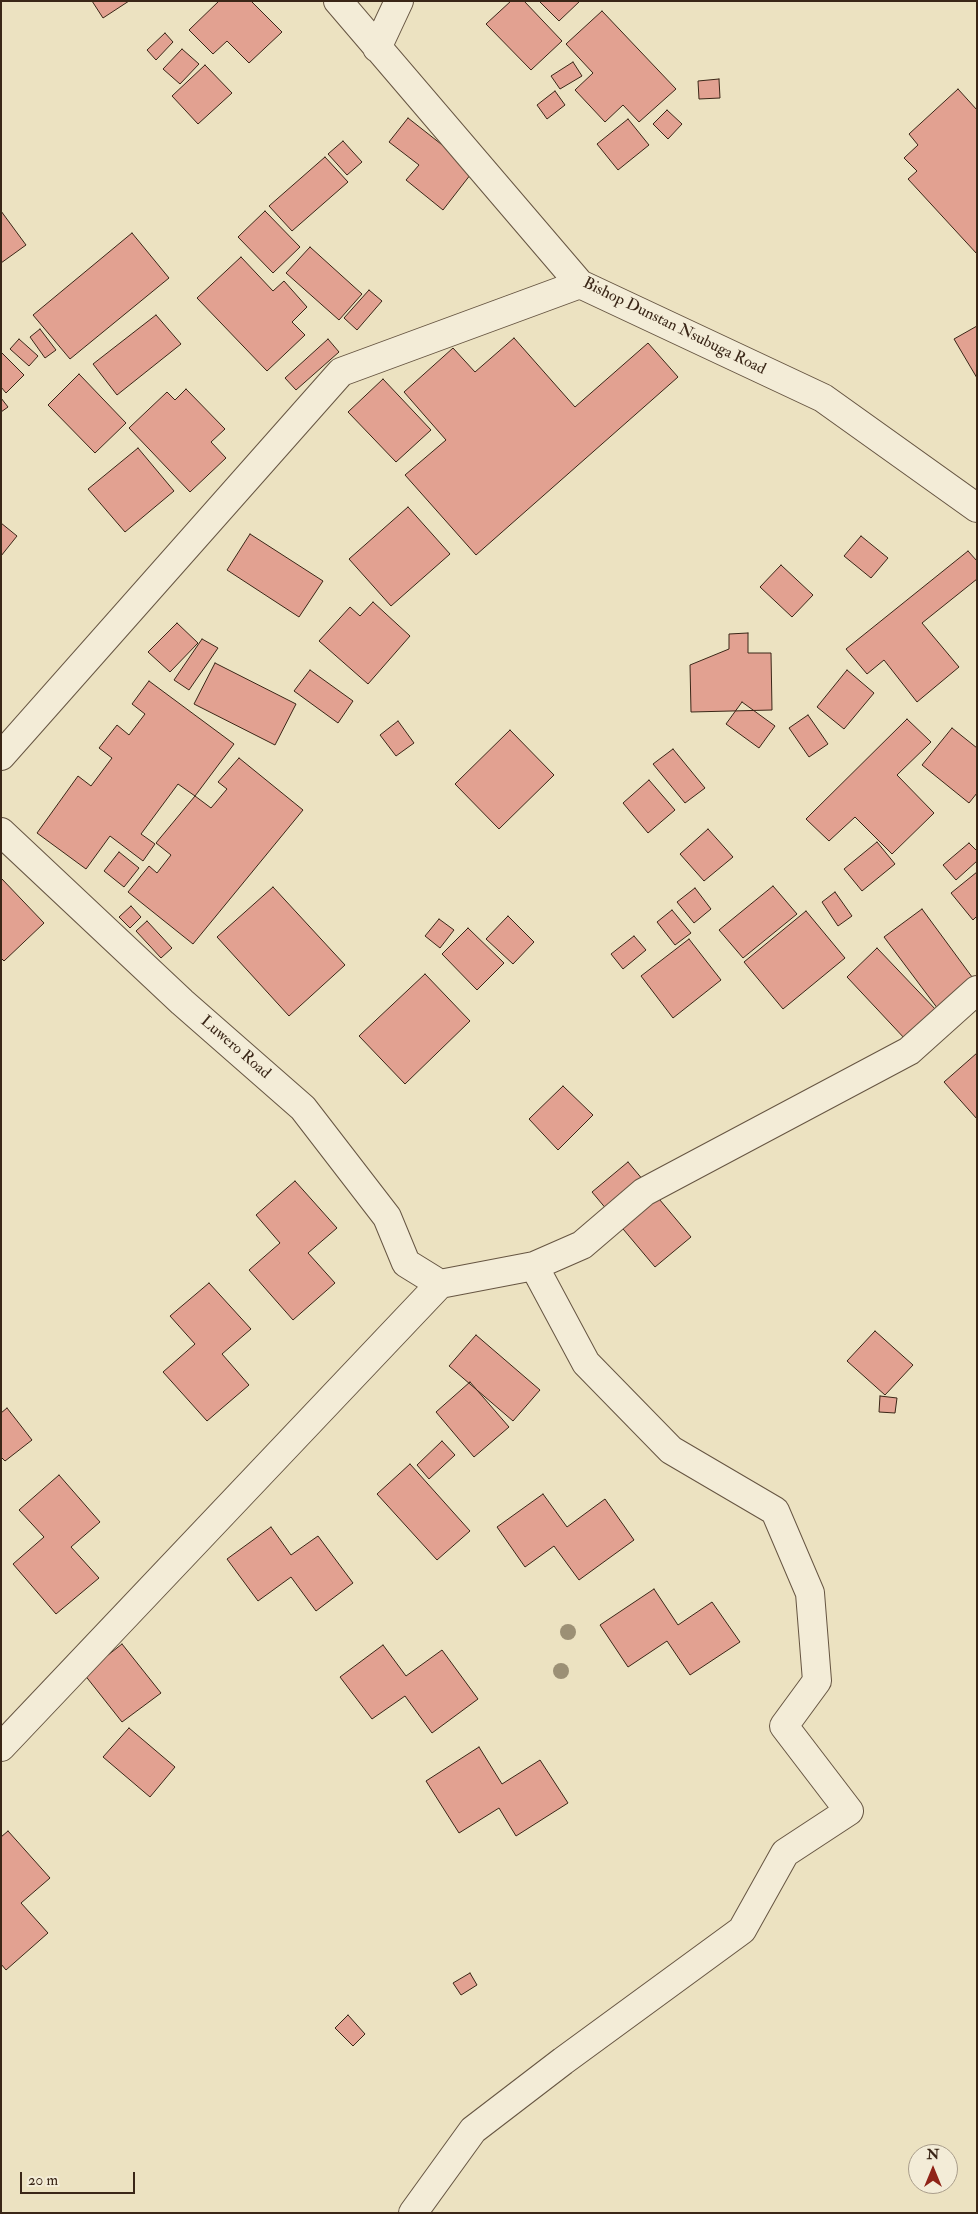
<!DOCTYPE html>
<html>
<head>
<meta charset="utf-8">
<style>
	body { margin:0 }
	#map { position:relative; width:978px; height:2214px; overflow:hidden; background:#ece2c1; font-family:"IM FELL Double Pica",serif }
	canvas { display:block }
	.frame { position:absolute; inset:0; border:2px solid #3a2617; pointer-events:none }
	.north { position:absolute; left:908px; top:2144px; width:50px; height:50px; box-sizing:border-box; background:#f3ecd7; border:1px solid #a99d8a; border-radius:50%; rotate:0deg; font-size:14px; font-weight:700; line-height:20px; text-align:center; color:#3a2617 }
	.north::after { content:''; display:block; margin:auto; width:18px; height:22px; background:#8f2418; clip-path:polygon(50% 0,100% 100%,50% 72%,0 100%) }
	.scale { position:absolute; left:20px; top:2172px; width:115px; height:22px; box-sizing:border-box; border:2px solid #3a2617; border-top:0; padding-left:6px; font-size:15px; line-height:18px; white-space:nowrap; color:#3a2617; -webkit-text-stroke:4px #f3ecd7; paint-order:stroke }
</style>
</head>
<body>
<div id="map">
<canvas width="978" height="2214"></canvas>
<div class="frame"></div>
<div class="north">N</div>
<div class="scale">20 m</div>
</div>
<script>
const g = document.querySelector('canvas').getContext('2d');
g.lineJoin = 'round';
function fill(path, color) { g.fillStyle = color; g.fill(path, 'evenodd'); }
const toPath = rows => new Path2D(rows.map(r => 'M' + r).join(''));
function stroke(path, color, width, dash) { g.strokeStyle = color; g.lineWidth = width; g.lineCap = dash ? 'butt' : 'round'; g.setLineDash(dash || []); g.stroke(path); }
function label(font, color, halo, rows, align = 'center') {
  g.font = font + ' "IM FELL Double Pica",serif'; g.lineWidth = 4; g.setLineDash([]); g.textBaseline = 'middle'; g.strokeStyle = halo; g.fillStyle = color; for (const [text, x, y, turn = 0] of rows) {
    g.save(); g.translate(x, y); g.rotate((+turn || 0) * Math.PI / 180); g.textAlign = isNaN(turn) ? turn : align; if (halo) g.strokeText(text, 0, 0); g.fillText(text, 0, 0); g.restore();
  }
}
const building = toPath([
	[92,1,129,1,103,18,92,1],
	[219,1,251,1,282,32,249,63,227,41,213,54,189,30,219,1],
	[511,1,524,1,562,41,531,70,486,24,511,1],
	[539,1,580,1,559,21,539,1],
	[602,11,676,89,639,122,623,105,605,122,575,90,593,73,566,44,602,11],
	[165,33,173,42,156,60,147,50,165,33],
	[182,49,199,64,180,84,163,69,182,49],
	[573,62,582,76,560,89,551,76,573,62],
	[205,65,232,93,198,124,172,96,205,65],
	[719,79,720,98,699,99,698,81,719,79],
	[958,89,977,110,977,254,908,179,917,171,904,158,918,145,909,134,958,89],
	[555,91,565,105,547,119,537,105,555,91],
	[667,110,682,124,668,139,653,124,667,110],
	[408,118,474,170,443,210,406,180,419,165,389,142,408,118],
	[628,119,649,145,618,170,597,144,628,119],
	[343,141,362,162,347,175,328,154,343,141],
	[325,157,348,182,292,231,269,206,325,157],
	[1,211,26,245,1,263,1,211],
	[265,211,300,247,273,273,238,237,265,211],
	[132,233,169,278,70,359,33,315,132,233],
	[310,247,362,294,339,320,286,273,310,247],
	[241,257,273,291,284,281,307,307,292,322,305,335,267,371,197,298,241,257],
	[369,290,382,301,357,330,344,318,369,290],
	[156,315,181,344,117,395,93,364,156,315],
	[977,326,977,378,954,339,977,326],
	[40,329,56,350,45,358,30,337,40,329],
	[514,338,575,407,648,343,678,377,476,555,405,475,446,440,404,392,453,348,475,372,514,338],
	[19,339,38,356,29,366,10,349,19,339],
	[328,339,339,352,296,390,285,378,328,339],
	[1,352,24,375,6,393,1,387,1,352],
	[79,374,126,423,95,453,48,405,79,374],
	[383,379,431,430,396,462,348,412,383,379],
	[186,389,225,429,211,442,226,458,190,492,129,428,167,392,175,400,186,389],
	[1,398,8,407,1,412,1,398],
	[138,448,174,491,125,532,88,489,138,448],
	[408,507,450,554,391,606,349,559,408,507],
	[1,523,17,536,1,556,1,523],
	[250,534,323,581,299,617,227,570,250,534],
	[861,536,888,558,871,578,844,556,861,536],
	[968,551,977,561,977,579,922,623,959,667,917,702,884,660,867,674,846,649,968,551],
	[781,565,813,595,792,617,760,587,781,565],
	[373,602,410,636,368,684,319,641,350,607,360,616,373,602],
	[177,623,198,643,170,672,148,652,177,623],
	[748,633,748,653,771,653,772,710,691,712,690,665,729,649,729,634,748,633],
	[202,639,218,648,189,690,174,680,202,639],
	[215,663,296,704,275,745,194,704,215,663],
	[310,670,353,701,338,723,294,691,310,670],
	[847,670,874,693,844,729,817,707,847,670],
	[149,681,234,744,195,796,178,784,141,834,155,844,143,861,110,836,86,869,37,833,78,776,91,786,112,758,99,748,117,725,129,735,145,714,132,704,149,681],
	[742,702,775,726,759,748,726,724,742,702],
	[808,715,828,744,809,757,789,728,808,715],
	[907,719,931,742,897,775,934,813,892,854,855,817,829,841,806,819,907,719],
	[398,721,414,743,396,756,380,735,398,721],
	[952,728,977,748,977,793,969,803,922,765,952,728],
	[510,730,554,775,499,829,455,784,510,730],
	[673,749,705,788,685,803,653,764,673,749],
	[239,758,303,810,193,944,128,892,149,866,157,873,171,855,156,843,195,796,211,808,227,789,218,782,239,758],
	[649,780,675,810,648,833,623,803,649,780],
	[708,829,733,857,704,881,680,854,708,829],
	[877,842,895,864,862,891,844,869,877,842],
	[969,843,977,851,977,861,956,880,943,865,969,843],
	[119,852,139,868,124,887,104,871,119,852],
	[977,872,977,916,973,920,951,893,977,872],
	[1,878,44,923,4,961,1,958,1,878],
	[773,886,797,914,743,958,719,930,773,886],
	[273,887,345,965,289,1016,217,937,273,887],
	[695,888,711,909,694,923,677,902,695,888],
	[835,892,852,916,838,926,822,902,835,892],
	[131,906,141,917,130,928,119,917,131,906],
	[922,909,975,981,938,1009,884,937,922,909],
	[672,910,691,933,675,945,657,922,672,910],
	[806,911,845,958,783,1009,744,962,806,911],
	[508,916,534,942,513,964,486,939,508,916],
	[439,919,454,930,440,948,425,936,439,919],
	[147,921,172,948,161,958,136,931,147,921],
	[468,928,504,963,477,990,442,954,468,928],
	[634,936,646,950,623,969,611,954,634,936],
	[689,939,721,980,673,1018,641,976,689,939],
	[877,948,937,1011,906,1040,847,977,877,948],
	[425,974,470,1021,405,1084,359,1036,425,974],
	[977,1053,977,1119,944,1082,977,1053],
	[563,1086,593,1115,558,1150,529,1119,563,1086],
	[628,1162,691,1237,655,1267,592,1192,628,1162],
	[295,1181,337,1228,308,1253,335,1283,293,1320,249,1270,280,1243,256,1215,295,1181],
	[209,1283,251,1329,222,1354,249,1385,207,1421,163,1372,195,1344,170,1316,209,1283],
	[875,1331,913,1365,885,1395,847,1361,875,1331],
	[476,1335,540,1390,513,1421,449,1366,476,1335],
	[470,1382,509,1427,474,1457,436,1412,470,1382],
	[880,1396,897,1398,895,1413,879,1412,880,1396],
	[7,1408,32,1440,5,1461,1,1457,1,1413,7,1408],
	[442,1441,455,1455,429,1479,417,1465,442,1441],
	[410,1464,470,1531,437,1560,377,1494,410,1464],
	[59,1475,100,1522,71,1547,99,1578,56,1614,13,1564,44,1537,19,1510,59,1475],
	[543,1494,567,1527,605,1499,634,1540,579,1580,554,1546,525,1567,497,1527,543,1494],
	[271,1527,291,1555,318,1536,353,1583,316,1611,291,1577,258,1601,227,1559,271,1527],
	[654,1589,678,1625,712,1602,740,1642,690,1675,667,1641,628,1667,600,1625,654,1589],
	[122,1644,161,1693,122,1722,84,1674,122,1644],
	[383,1645,406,1676,442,1650,478,1699,432,1733,405,1696,372,1719,340,1677,383,1645],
	[129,1728,175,1767,150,1797,103,1757,129,1728],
	[479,1747,502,1784,540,1760,568,1803,516,1836,499,1808,459,1833,426,1781,479,1747],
	[8,1831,50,1878,21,1903,48,1933,6,1970,1,1964,1,1837,8,1831],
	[470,1973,477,1985,461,1995,453,1983,470,1973],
	[348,2015,365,2034,353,2046,335,2028,348,2015]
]);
const minor = toPath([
	[338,1,580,284,823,398,977,508],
	[377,48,399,1],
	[1,756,341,372,580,284],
	[1,832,182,1002,303,1108,387,1217,406,1263,440,1284],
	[1,1747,440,1284,534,1266,582,1245,644,1192,909,1051,977,990],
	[413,2213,473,2130,563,2061,742,1930,785,1853,849,1811,784,1726,817,1681,810,1593,775,1511,671,1450,586,1363,534,1266]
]);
const trees = [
	[568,1632],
	[561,1671]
];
const streetNames = [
	["Bishop Dunstan Nsubuga Road",674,327,26],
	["Luwero Road",235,1048,41]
];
fill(building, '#e2a191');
stroke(building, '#3a2617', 1);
stroke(minor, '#665542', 30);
stroke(minor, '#f3ecd7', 28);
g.fillStyle = '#9c9075';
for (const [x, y] of trees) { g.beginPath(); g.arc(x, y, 8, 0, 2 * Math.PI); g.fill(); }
label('16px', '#3a2617', '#f3ecd7', streetNames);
</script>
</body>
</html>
